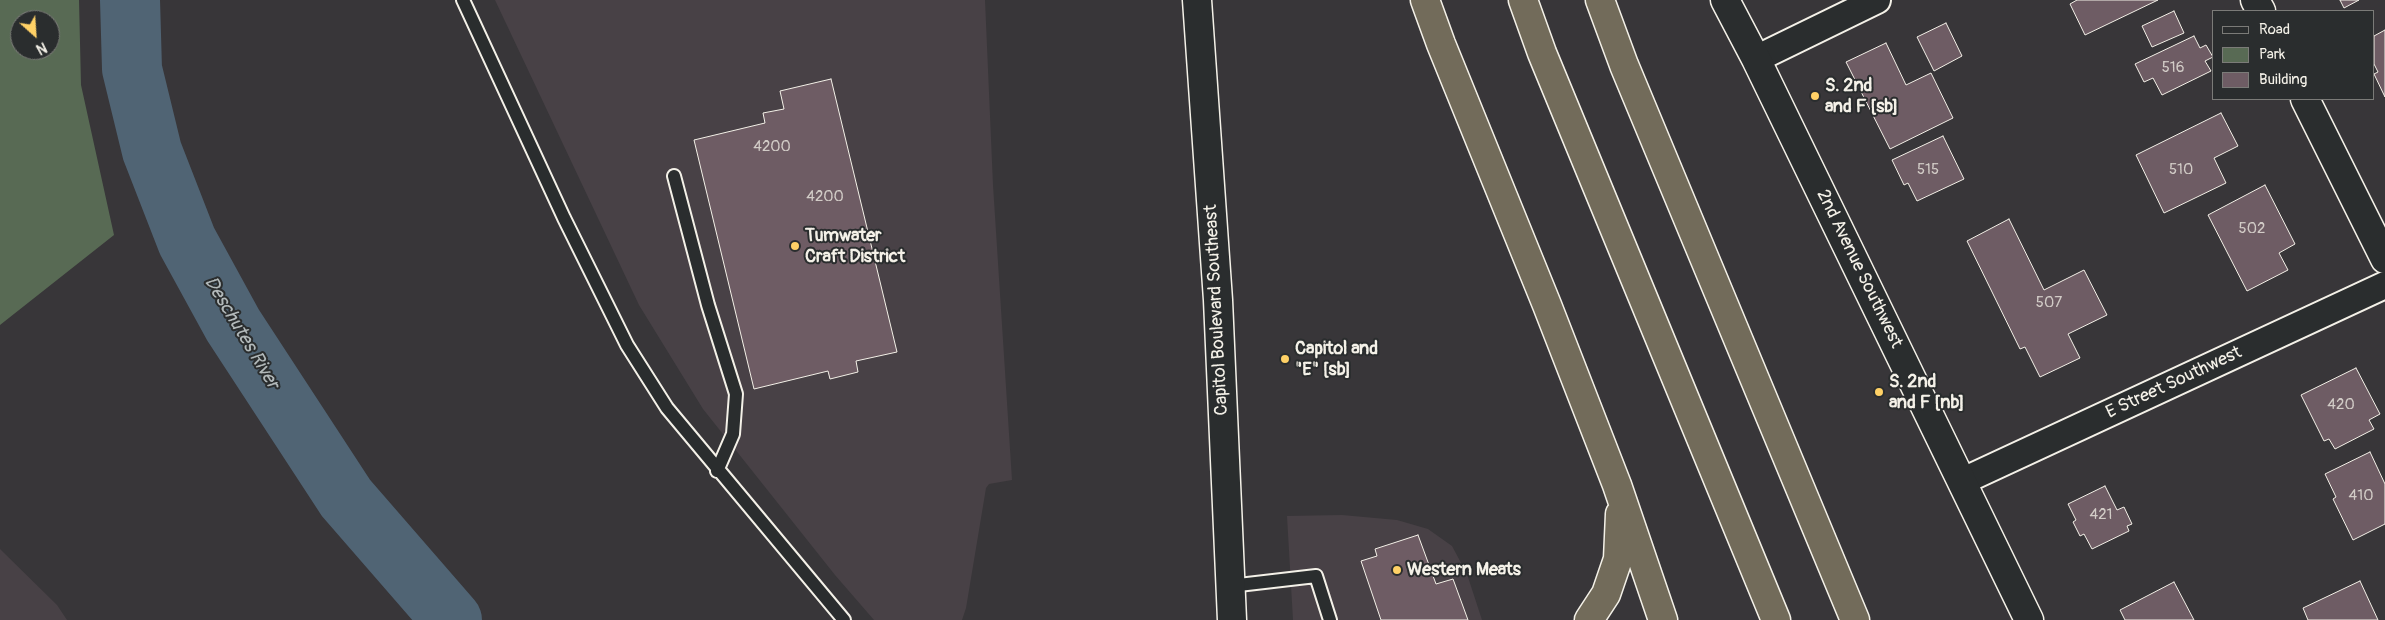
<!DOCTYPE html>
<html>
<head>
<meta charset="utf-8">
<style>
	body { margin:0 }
	#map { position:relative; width:2385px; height:620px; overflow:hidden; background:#383639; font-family:Pangolin,sans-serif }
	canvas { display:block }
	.legend { position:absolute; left:2212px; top:10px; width:162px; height:90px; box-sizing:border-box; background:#2a2d2e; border:1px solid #7b7b78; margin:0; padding:6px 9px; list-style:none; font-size:15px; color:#f4f1e8 }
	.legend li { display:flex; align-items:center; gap:10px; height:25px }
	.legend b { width:25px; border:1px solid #7b7b78 }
	.north { position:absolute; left:10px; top:10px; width:50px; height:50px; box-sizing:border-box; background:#2a2d2e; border:1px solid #7b7b78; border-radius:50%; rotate:154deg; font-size:14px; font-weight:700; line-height:20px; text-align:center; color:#f4f1e8 }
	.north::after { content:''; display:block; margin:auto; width:18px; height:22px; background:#ffd166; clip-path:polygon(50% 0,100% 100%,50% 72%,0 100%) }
</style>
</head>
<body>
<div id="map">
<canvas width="2385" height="620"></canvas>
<ul class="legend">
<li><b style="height:6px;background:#2a2d2e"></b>Road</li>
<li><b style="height:14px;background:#586a54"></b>Park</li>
<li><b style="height:14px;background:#6e5c64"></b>Building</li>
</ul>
<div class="north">N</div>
</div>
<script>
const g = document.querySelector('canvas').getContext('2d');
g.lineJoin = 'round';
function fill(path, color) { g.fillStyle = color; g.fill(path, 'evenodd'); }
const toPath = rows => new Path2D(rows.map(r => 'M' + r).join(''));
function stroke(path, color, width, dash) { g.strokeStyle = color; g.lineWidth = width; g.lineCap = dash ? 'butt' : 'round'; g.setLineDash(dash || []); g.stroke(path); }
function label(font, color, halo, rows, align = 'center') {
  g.font = font + ' Pangolin,sans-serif'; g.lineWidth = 4; g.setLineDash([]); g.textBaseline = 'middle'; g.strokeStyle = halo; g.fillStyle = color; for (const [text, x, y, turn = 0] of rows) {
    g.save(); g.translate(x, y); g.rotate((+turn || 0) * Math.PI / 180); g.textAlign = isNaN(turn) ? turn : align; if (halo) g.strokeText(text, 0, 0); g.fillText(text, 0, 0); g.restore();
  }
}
const built = toPath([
	[495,0,985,0,993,185,1012,480,989,484,986,488,966,608,962,620,874,620,835,575,703,409,639,305],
	[1342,515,1397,520,1428,529,1452,546,1467,574,1482,620,1293,620,1287,516],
	[0,549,57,605,67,620,0,620]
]);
const green = toPath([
	[0,0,79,0,81,85,114,235,0,325],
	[20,20,50,20,50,50,20,50]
]);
const river = toPath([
	[130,0,132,69,152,151,187,241,233,325,346,498,452,620]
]);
const building = toPath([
	[2077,0,2158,0,2085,35,2070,4,2077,0],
	[2340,0,2359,0,2344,8,2340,0],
	[2174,11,2184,33,2152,47,2142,26,2174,11],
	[1946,23,1962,56,1934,71,1917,37,1946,23],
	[2385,30,2385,97,2374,74,2378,72,2374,64,2374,36,2385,30],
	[2194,36,2200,48,2206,45,2213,57,2205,61,2211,71,2162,95,2153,78,2144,82,2135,64,2194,36],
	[1886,43,1906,85,1931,73,1953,118,1890,149,1846,62,1886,43],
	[831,79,897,352,856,361,858,372,830,379,828,371,754,389,694,140,765,123,763,113,784,109,780,91,831,79],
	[2221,113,2238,146,2214,158,2226,183,2164,213,2136,155,2221,113],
	[1943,136,1964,179,1917,201,1908,183,1904,185,1892,160,1943,136],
	[2265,185,2295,244,2279,253,2288,270,2247,291,2208,215,2265,185],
	[2009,219,2044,290,2084,270,2107,315,2068,334,2080,358,2040,377,2025,347,2020,349,1967,241,2009,219],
	[2356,368,2380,414,2369,420,2374,429,2335,449,2329,439,2324,441,2301,395,2356,368],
	[2370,452,2385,484,2385,524,2353,540,2333,499,2336,497,2325,474,2370,452],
	[2105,486,2117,510,2124,507,2132,524,2127,526,2129,531,2092,549,2084,534,2080,536,2073,522,2076,520,2068,504,2105,486],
	[1418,535,1436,584,1453,579,1468,620,1381,620,1361,561,1377,556,1375,549,1418,535],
	[2360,581,2378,620,2308,620,2303,608,2360,581],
	[2174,582,2194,620,2125,620,2120,610,2174,582]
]);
const service = toPath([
	[463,0,564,218,627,345,667,408,844,620],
	[674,176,708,305,736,394,733,434,717,471],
	[1230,586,1316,576,1330,620]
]);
const minor = toPath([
	[1756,59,1877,0],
	[1963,481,2385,285]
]);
const tertiary = toPath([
	[1725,0,1756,59,2029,620],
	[2255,0,2261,11],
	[2305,99,2385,259]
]);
const secondary = toPath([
	[1197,0,1218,300,1232,620]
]);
const motorway = toPath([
	[1425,0,1441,44,1547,305,1617,485,1663,620],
	[1523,0,1542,53,1776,620],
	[1600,0,1624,65,1855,620],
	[1589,620,1606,594,1618,559,1620,514]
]);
const markers = [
	[1815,96,5,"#ffd166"],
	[795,246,5,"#ffd166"],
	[1285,359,5,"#ffd166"],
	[1879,392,5,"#ffd166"],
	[1397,570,5,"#ffd166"]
];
const numberNames = [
	["516",2173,68],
	["4200",772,147],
	["515",1928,170],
	["510",2181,170],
	["4200",825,197],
	["502",2252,229],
	["507",2049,303],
	["420",2341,405],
	["410",2361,496],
	["421",2101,515]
];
const poiNames = [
	["S. 2nd",1825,86],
	["and F [sb]",1825,107],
	["Tumwater",805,236],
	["Craft District",805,257],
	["Capitol and",1295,349],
	["\"E\" [sb]",1295,370],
	["S. 2nd",1889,382],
	["and F [nb]",1889,403],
	["Western Meats",1407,570]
];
const streetNames = [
	["2nd Avenue Southwest",1859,269,64],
	["Capitol Boulevard Southeast",1217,310,-93],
	["E Street Southwest",2174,383,-25]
];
const waterNames = [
	["Deschutes River",241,333,59]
];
fill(built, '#484146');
fill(green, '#586a54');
stroke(river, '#506474', 60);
fill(building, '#6e5c64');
stroke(building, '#f4f1e8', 1);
stroke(service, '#f4f1e8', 16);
stroke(minor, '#f4f1e8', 30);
stroke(tertiary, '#f4f1e8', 31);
stroke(secondary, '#f4f1e8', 31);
stroke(motorway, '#f4f1e8', 31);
stroke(service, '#2a2d2e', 12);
stroke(minor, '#2a2d2e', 26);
stroke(tertiary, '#2a2d2e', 28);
stroke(secondary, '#2a2d2e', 28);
stroke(motorway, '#726b5a', 28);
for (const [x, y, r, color] of markers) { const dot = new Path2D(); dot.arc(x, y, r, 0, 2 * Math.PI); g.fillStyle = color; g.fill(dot); stroke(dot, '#2a2d2e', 2); }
label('15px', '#d2ccc7', null, numberNames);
label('bold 18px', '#f4f1e8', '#2a2d2e', poiNames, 'left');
label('18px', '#f4f1e8', '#2a2d2e', streetNames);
label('italic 19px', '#b2b9ba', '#2a2d2e', waterNames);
</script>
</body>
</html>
